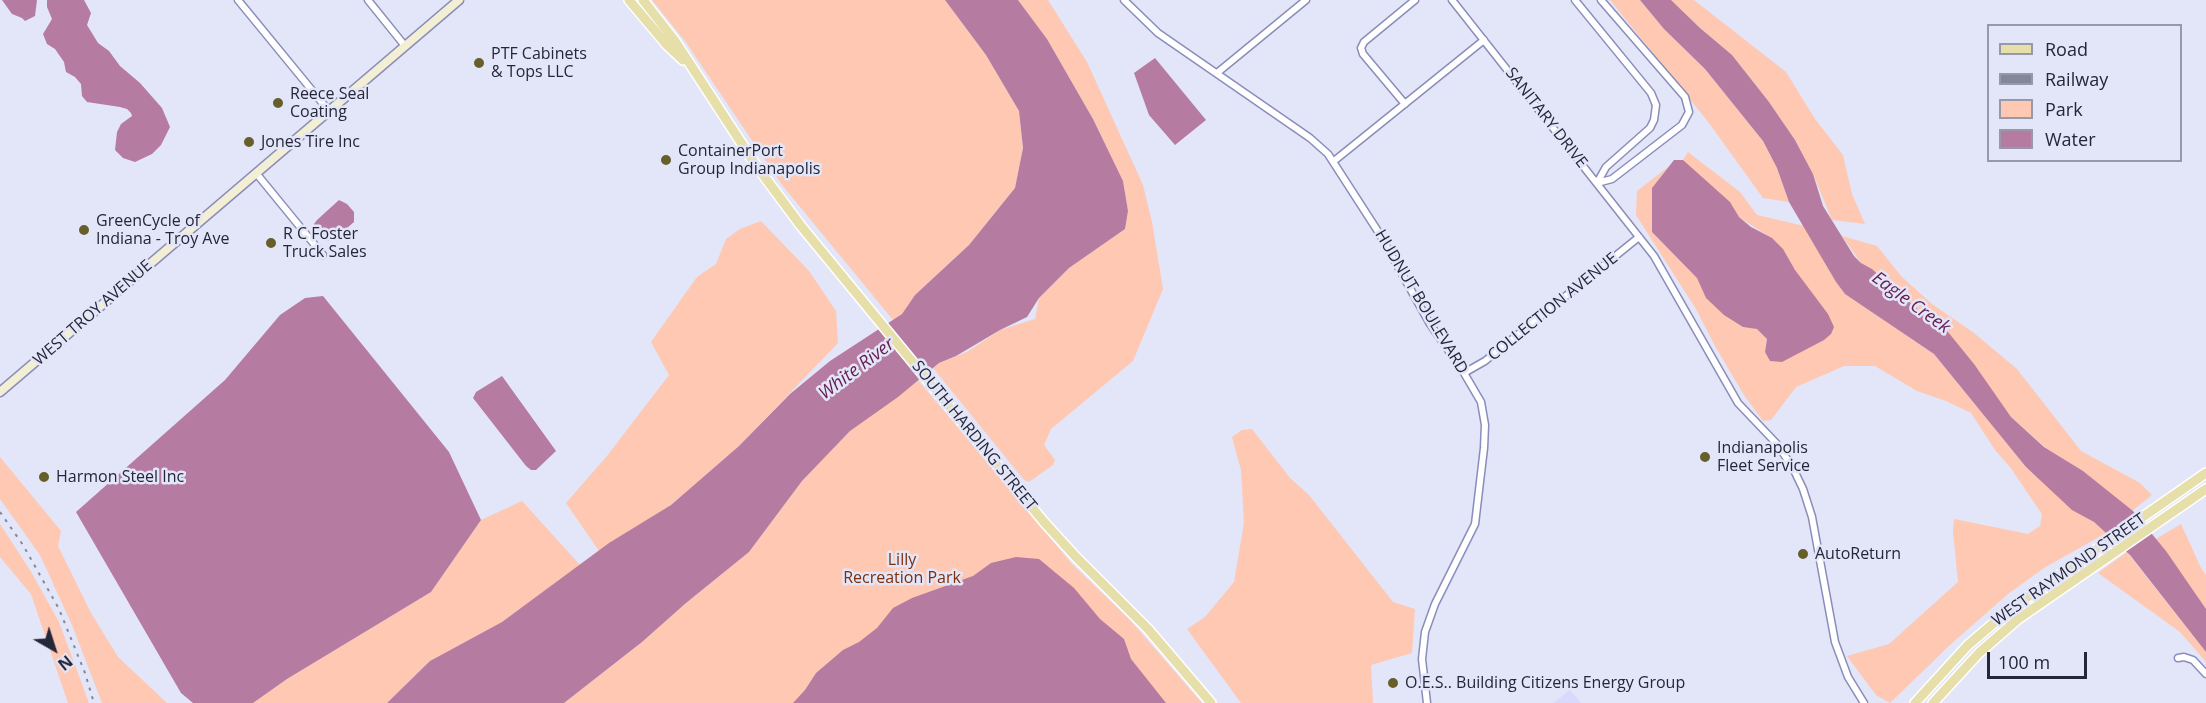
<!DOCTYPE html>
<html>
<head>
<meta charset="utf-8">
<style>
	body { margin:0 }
	#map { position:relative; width:2206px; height:703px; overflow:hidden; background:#e3e5f8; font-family:"Open Sans",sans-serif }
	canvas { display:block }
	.legend { position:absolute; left:1987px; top:24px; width:195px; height:138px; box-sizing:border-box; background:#e3e5f8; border:2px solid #9799ab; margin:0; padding:8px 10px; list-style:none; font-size:18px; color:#252638 }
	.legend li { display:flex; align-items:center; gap:12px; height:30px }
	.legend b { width:30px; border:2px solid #9799ab }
	.north { position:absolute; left:24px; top:619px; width:60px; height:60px; -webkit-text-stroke:4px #e3e5f8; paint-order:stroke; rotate:141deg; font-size:16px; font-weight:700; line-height:24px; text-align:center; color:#252638 }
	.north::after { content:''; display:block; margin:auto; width:21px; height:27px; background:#252638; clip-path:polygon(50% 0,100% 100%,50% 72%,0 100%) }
	.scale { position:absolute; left:1987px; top:652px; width:100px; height:27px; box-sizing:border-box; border:3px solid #252638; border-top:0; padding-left:8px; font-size:18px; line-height:21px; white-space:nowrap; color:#252638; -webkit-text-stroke:4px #e3e5f8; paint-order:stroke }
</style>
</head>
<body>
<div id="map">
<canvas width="2206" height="703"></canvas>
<ul class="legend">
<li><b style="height:8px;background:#e6dfaa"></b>Road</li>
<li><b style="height:8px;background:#858799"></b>Railway</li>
<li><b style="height:16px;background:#fec8b3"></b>Park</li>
<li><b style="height:16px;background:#b67ba0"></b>Water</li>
</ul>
<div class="north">N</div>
<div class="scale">100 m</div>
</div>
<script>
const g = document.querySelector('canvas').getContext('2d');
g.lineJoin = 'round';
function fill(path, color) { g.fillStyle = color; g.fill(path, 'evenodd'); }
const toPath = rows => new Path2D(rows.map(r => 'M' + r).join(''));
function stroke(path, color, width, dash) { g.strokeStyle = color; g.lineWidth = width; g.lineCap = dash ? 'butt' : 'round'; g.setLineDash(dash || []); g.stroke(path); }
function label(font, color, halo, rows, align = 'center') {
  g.font = font + ' "Open Sans",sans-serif'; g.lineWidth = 5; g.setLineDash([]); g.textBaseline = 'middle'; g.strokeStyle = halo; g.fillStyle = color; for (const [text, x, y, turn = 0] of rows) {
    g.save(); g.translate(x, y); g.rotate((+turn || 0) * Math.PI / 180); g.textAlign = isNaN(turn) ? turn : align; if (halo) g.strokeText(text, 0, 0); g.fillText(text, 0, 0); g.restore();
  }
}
const built = toPath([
	[1570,690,1581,703,1553,703]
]);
const green = toPath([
	[652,0,945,0,986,55,1019,111,1023,148,1015,188,969,245,915,295,902,314,893,320,782,185,685,41],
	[1018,0,1048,0,1087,62,1143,185,1152,222,1163,289,1133,361,1051,429,1044,445,1055,460,1053,465,1029,482,1024,480,933,368,939,363,967,352,1000,330,1035,319,1039,298,1069,268,1125,229,1128,211,1123,181,1093,119,1047,39],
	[1610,0,1640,0,1664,29,1705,69,1763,141,1777,168,1789,202,1763,198,1709,123],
	[1671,0,1694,0,1786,72,1815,119,1843,155,1852,194,1865,224,1832,220,1813,174,1795,140,1769,102,1732,55,1700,28],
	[1688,152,1740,192,1757,215,1804,226,1836,282,1845,294,1934,354,2026,467,2074,510,2094,522,2106,533,2044,568,2008,594,1951,644,1890,703,1876,695,1847,656,1889,644,1958,582,1953,531,1954,519,2028,534,2040,526,2042,514,2010,467,1995,450,1971,413,1946,401,1917,391,1875,366,1844,366,1796,387,1771,420,1763,421,1744,395,1715,346,1696,309,1636,215,1637,191,1668,167,1652,188,1652,232,1698,278,1706,298,1743,327,1757,328,1767,339,1765,352,1771,361,1782,362,1795,270,1782,249,1771,238,1739,217,1683,160],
	[761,221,809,271,836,311,838,343,739,446,671,505,599,551,566,503,607,456,669,375,651,342,697,277,716,264,726,239,740,229],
	[1842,236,1877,246,1902,277,1932,304,1974,333,2017,369,2081,451,2140,483,2152,495,2132,511,2083,471,2046,448,2011,417,1948,332,1923,314,1872,269,1861,263],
	[918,380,1072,564,1130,620,1202,703,564,703,642,642,686,603,749,552,802,481,850,431],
	[1252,429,1290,478,1309,495,1393,602,1415,609,1412,653,1371,665,1373,703,1241,703,1187,629,1205,617,1234,582,1244,523,1241,470,1232,437,1242,430],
	[0,457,61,531,58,546,91,613,118,657,167,703,102,703,72,625,40,555,0,499],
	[522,501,580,565,502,622,430,661,387,703,253,703,287,679,431,592,481,520],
	[0,524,30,570,59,622,89,703,68,703,31,594,0,557],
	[2181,524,2201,568,2206,575,2206,609,2156,539],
	[2127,552,2206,652,2206,662,2180,632,2098,573]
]);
const water = toPath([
	[2,0,37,0,35,16,25,21,22,18,12,14],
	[47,0,84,0,91,13,87,25,98,43,109,51,120,66,140,83,162,108,170,127,161,145,152,154,135,162,123,158,115,150,117,132,121,124,132,116,131,113,127,109,120,107,87,102,82,96,81,84,75,77,66,72,64,62,55,49,47,44,43,34,52,19,47,7],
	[945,0,1018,0,1047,39,1093,119,1123,181,1128,211,1125,229,1069,268,1039,298,1027,317,1000,330,956,356,939,363,898,397,850,431,802,481,749,552,686,603,642,642,564,703,387,703,430,661,502,622,609,543,671,505,739,446,790,394,830,361,902,314,915,295,969,245,1015,188,1023,148,1019,111,986,55],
	[1640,0,1671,0,1700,28,1732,55,1769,102,1795,140,1813,174,1823,206,1854,256,1861,263,1872,269,1923,314,1948,332,1974,364,2011,417,2044,447,2083,471,2133,511,2166,551,2206,609,2206,652,2130,555,2094,522,2072,510,2026,467,1934,354,1845,294,1836,282,1789,202,1777,168,1763,141,1705,69,1664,29],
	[1155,58,1206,120,1175,145,1149,115,1134,73],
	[1674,160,1683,160,1730,202,1739,217,1751,227,1772,238,1783,249,1795,270,1828,314,1834,327,1831,334,1824,340,1782,362,1770,361,1765,352,1767,339,1757,329,1743,327,1724,315,1706,298,1697,278,1652,232,1652,188],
	[339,200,347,204,354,212,354,222,333,240,325,241,314,228,314,224,317,220],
	[323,296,449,452,481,520,431,592,287,679,253,703,193,703,181,693,76,512,225,380,280,315,305,298],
	[502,376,556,451,536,470,531,470,526,466,473,398,476,392],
	[1016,557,1039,559,1074,588,1100,619,1124,639,1131,659,1166,703,793,703,805,690,816,673,843,650,859,642,877,628,893,608,912,598,973,576,991,563]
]);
const minor = toPath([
	[238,0,329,111],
	[368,0,405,46],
	[1124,0,1158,33,1310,138,1328,154,1379,233,1430,324,1464,373,1481,402,1485,425,1484,448,1475,524,1435,604,1425,632,1422,659,1427,703],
	[1452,0,1654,256,1738,403,1776,443,1792,466,1803,489,1812,517,1835,642,1848,677,1864,703],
	[1575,0,1651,93,1656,105,1654,120,1650,128,1606,167,1597,183],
	[1217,73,1306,0],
	[1405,104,1363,54,1361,48,1364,42,1415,0],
	[1334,161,1484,40],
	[256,173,323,255],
	[1597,183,1612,179,1682,125,1689,112,1685,97,1601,0],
	[1464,373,1485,361,1639,237],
	[2178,658,2184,657,2193,660,2206,674]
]);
const secondary = toPath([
	[0,392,459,0]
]);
const primary = toPath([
	[629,0,667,45,683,60],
	[643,0,675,41,755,164,801,226,1044,522,1075,556,1148,629,1211,703],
	[1915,703,1968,645,2009,610,2206,473],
	[1933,703,1979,653,2018,619,2206,489]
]);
const rail = toPath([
	[0,512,23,545,59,609,85,673,94,703]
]);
const markers = [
	[479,63,6,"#665f2b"],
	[278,103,6,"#665f2b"],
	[249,142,6,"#665f2b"],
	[666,160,6,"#665f2b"],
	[84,230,6,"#665f2b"],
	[271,243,6,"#665f2b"],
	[1705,457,6,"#665f2b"],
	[44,477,6,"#665f2b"],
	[1803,554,6,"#665f2b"],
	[1393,683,6,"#665f2b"]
];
const poiNames = [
	["PTF Cabinets",491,54],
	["& Tops LLC",491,72],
	["Reece Seal",290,94],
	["Coating",290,112],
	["Jones Tire Inc",261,142],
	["ContainerPort",678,151],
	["Group Indianapolis",678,169],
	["GreenCycle of",96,221],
	["Indiana - Troy Ave",96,239],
	["R C Foster",283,234],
	["Truck Sales",283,252],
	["Indianapolis",1717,448],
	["Fleet Service",1717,466],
	["Harmon Steel Inc",56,477],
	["AutoReturn",1815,554],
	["O.E.S.. Building Citizens Energy Group",1405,683]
];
const streetNames = [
	["SANITARY DRIVE",1546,118,52],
	["HUDNUT BOULEVARD",1421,302,59],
	["COLLECTION AVENUE",1553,307,-39],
	["WEST TROY AVENUE",93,313,-41],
	["SOUTH HARDING STREET",974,436,51],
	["WEST RAYMOND STREET",2069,570,-35]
];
const parkNames = [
	["Lilly",902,560],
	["Recreation Park",902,578]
];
const waterNames = [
	["Eagle Creek",1911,303,36],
	["White River",857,369,-37]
];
fill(built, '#d7dafb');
fill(green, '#fec8b3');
fill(water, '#b67ba0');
stroke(minor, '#8a8db9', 9);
stroke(secondary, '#8a8db9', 11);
stroke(primary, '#fff', 12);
stroke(minor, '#fff', 6);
stroke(secondary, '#f2efd4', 8);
stroke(primary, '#e6dfaa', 9);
stroke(rail, '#858799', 2, [3, 6]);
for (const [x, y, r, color] of markers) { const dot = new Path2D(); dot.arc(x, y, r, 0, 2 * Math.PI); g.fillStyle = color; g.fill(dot); stroke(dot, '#e3e5f8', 2); }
label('16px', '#252638', '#e3e5f8', poiNames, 'left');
label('16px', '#252638', '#e3e5f8', streetNames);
label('16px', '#7d2f0a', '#e3e5f8', parkNames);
label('italic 18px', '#651e50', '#e3e5f8', waterNames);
</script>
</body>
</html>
